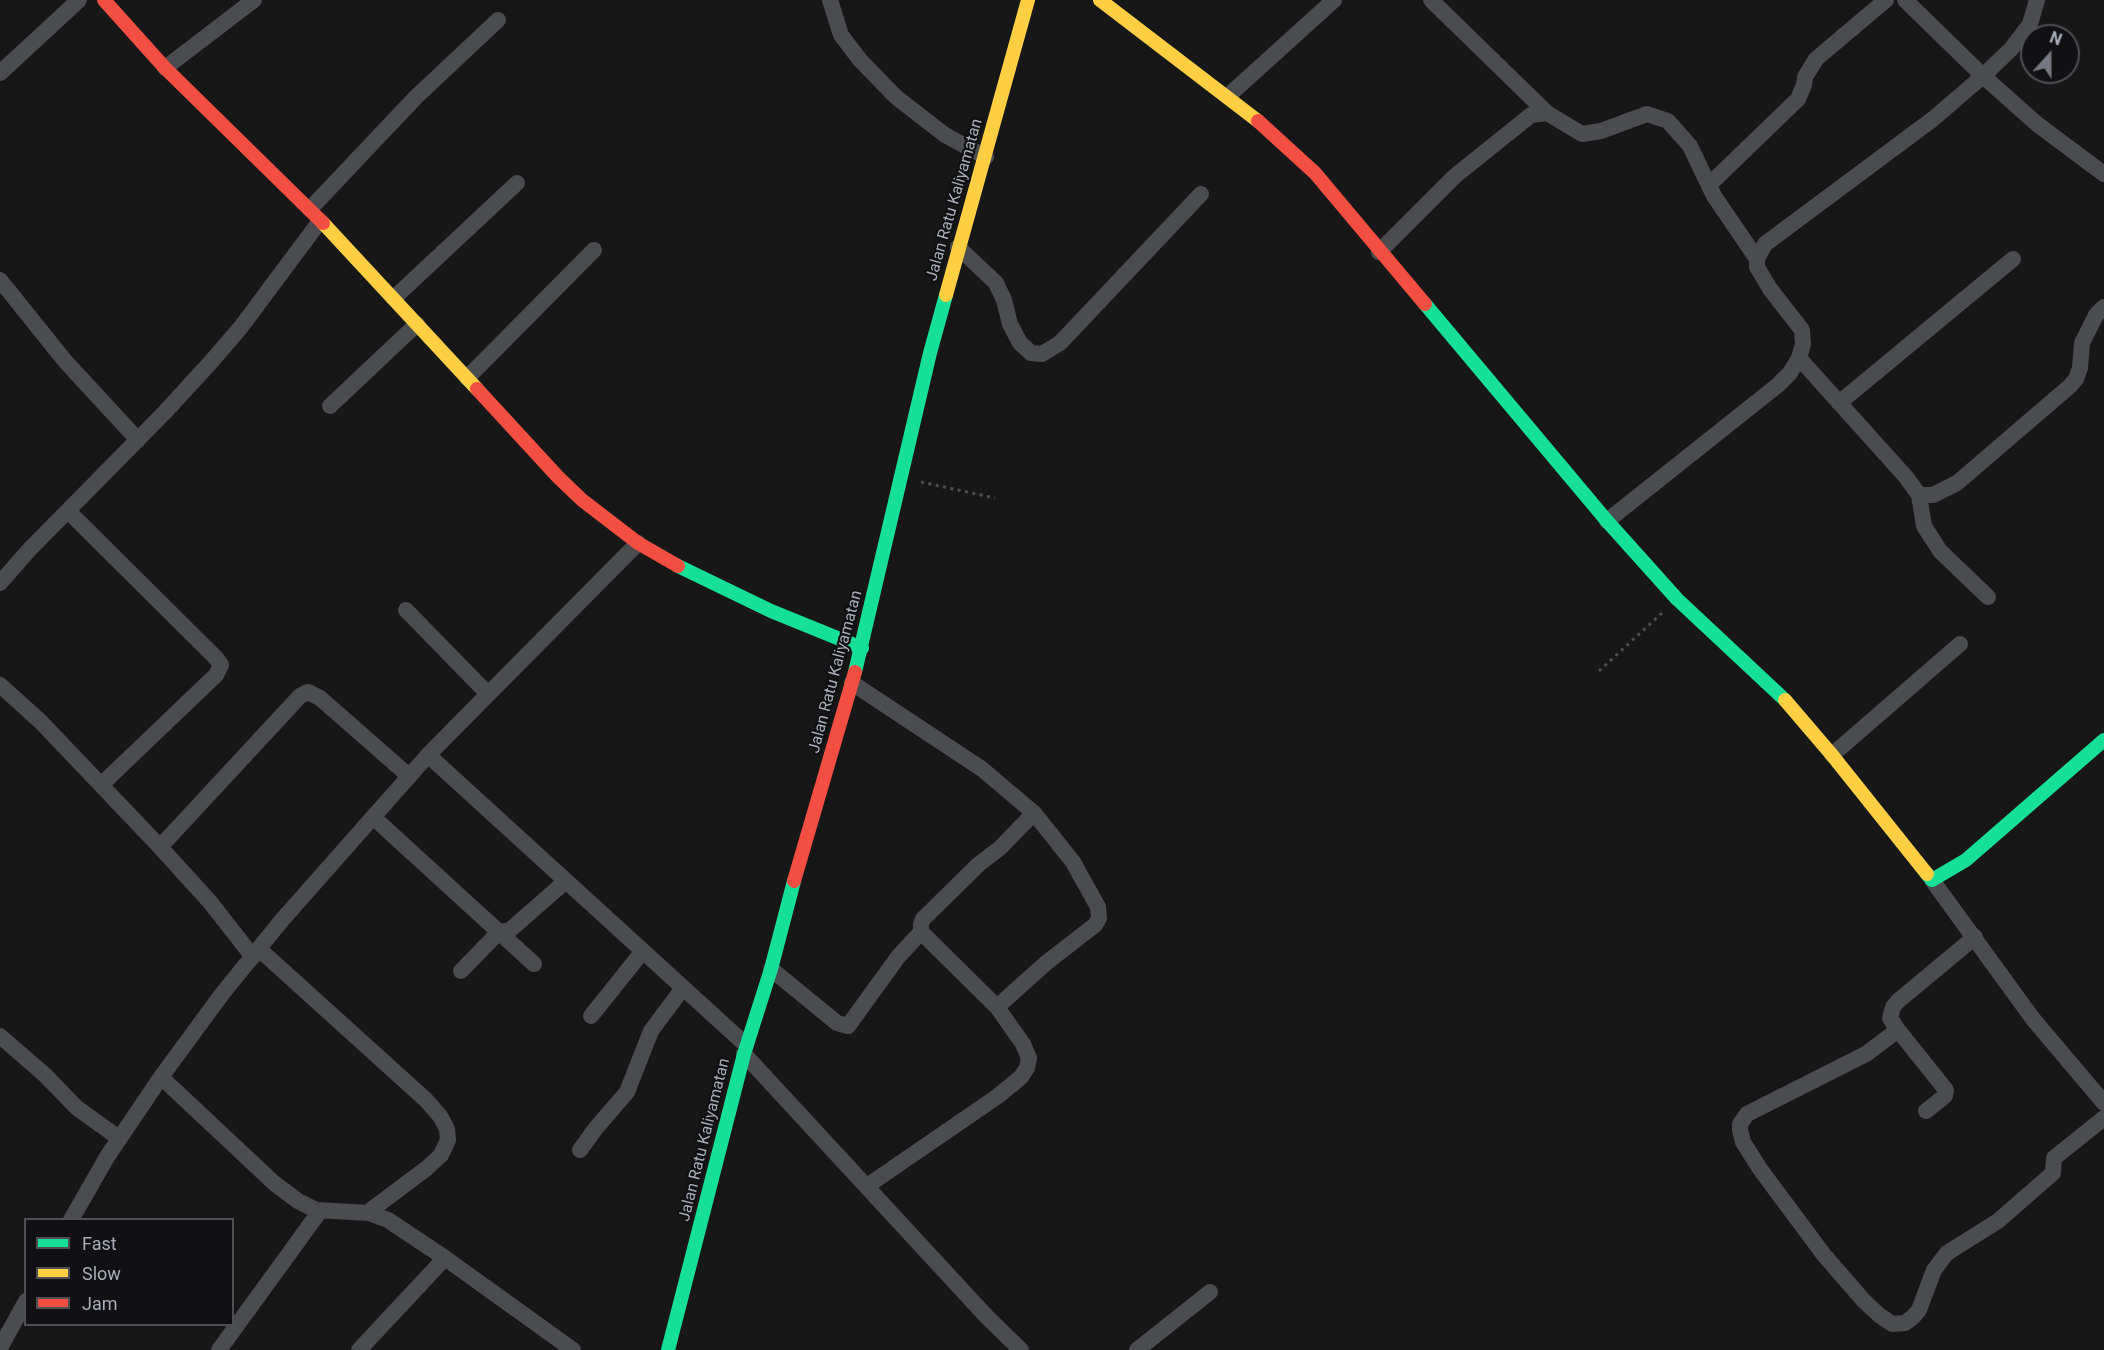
<!DOCTYPE html>
<html>
<head>
<meta charset="utf-8">
<style>
	body { margin:0 }
	#map { position:relative; width:2104px; height:1350px; overflow:hidden; background:#171717; font-family:Roboto,sans-serif }
	canvas { display:block }
	.legend { position:absolute; left:24px; top:1218px; width:210px; height:108px; box-sizing:border-box; background:#111113; border:2px solid #4d4f55; margin:0; padding:8px 10px; list-style:none; font-size:18px; color:#a8adb8 }
	.legend li { display:flex; align-items:center; gap:12px; height:30px }
	.legend b { width:30px; border:2px solid #4d4f55 }
	.north { position:absolute; left:2020px; top:24px; width:60px; height:60px; box-sizing:border-box; background:#111113; border:2px solid #4d4f55; border-radius:50%; rotate:21deg; font-size:16px; font-weight:700; line-height:24px; text-align:center; color:#a8adb8 }
	.north::after { content:''; display:block; margin:auto; width:21px; height:27px; background:#757880; clip-path:polygon(50% 0,100% 100%,50% 72%,0 100%) }
</style>
</head>
<body>
<div id="map">
<canvas width="2104" height="1350"></canvas>
<ul class="legend">
<li><b style="height:8px;background:#16e098"></b>Fast</li>
<li><b style="height:8px;background:#ffcf43"></b>Slow</li>
<li><b style="height:8px;background:#f24e42"></b>Jam</li>
</ul>
<div class="north">N</div>
</div>
<script>
const g = document.querySelector('canvas').getContext('2d');
g.lineJoin = 'round';
const toPath = rows => new Path2D(rows.map(r => 'M' + r).join(''));
function stroke(path, color, width, dash) { g.strokeStyle = color; g.lineWidth = width; g.lineCap = dash ? 'butt' : 'round'; g.setLineDash(dash || []); g.stroke(path); }
function label(font, color, halo, rows, align = 'center') {
  g.font = font + ' Roboto,sans-serif'; g.lineWidth = 4.5; g.setLineDash([]); g.textBaseline = 'middle'; g.strokeStyle = halo; g.fillStyle = color; for (const [text, x, y, turn = 0] of rows) {
    g.save(); g.translate(x, y); g.rotate((+turn || 0) * Math.PI / 180); g.textAlign = isNaN(turn) ? turn : align; if (halo) g.strokeText(text, 0, 0); g.fillText(text, 0, 0); g.restore();
  }
}
const path = toPath([
	[921,482,995,498],
	[1599,671,1662,613]
]);
const street = toPath([
	[830,0,841,35,860,60,896,97,945,135,986,157],
	[1431,0,1547,113],
	[1905,0,1983,76,2037,124,2104,174],
	[165,68,254,0],
	[0,73,79,0],
	[1228,96,1334,0],
	[1709,185,1798,99,1804,85,1805,77,1816,59,1886,0],
	[310,209,416,97,498,20],
	[958,247,996,283,1004,300,1010,324,1020,343,1031,353,1042,354,1060,343,1201,194],
	[1379,252,1455,176,1531,115,1547,113,1582,134,1601,131,1647,114,1668,121,1690,146,1714,196,1757,259],
	[0,280,65,361,138,440],
	[394,298,517,183],
	[1799,358,1906,477,1919,495,1933,495,1957,483,2070,386,2076,379,2080,368,2082,343,2096,315,2104,307],
	[467,378,594,250],
	[1839,403,2013,259],
	[330,406,417,324],
	[1919,495,1924,526,1940,551,1988,597],
	[68,511,216,658,221,665,216,675,101,785],
	[1607,521,1778,385,1790,373,1799,358,1803,344,1802,330,1770,289,1757,267,1757,259,1765,244,1933,119,1983,76,2011,49,2030,24,2037,0],
	[0,583,29,550,165,412,210,363,241,327,320,221],
	[406,610,488,694],
	[852,683,982,769,1034,813,1073,862,1098,907,1099,918,1095,925,1046,963,997,1007],
	[0,685,41,722,160,847,210,902,253,957],
	[428,755,746,1045],
	[1832,755,1960,644],
	[373,817,534,964],
	[160,847,300,696,308,692,320,698,409,776],
	[1932,880,2033,1019,2104,1103],
	[1975,937,1898,1001,1893,1007,1890,1018,1898,1030,1866,1054,1747,1114,1740,1124,1740,1130,1743,1142,1760,1169,1824,1255,1864,1301,1879,1315,1892,1324,1905,1323,1913,1317,1919,1310,1934,1270,1947,1253,1998,1221,2053,1173,2054,1158,2104,1118],
	[259,949,426,1100,440,1116,447,1129,448,1140,441,1155,427,1168,367,1213],
	[771,969,837,1023,848,1026,898,957,921,932,921,924,923,919,979,864,1000,848,1034,813],
	[461,971,499,932,510,930,566,881],
	[591,1016,643,951],
	[1898,1030,1946,1090,1945,1096,1926,1111],
	[0,1036,45,1075,77,1108,119,1138],
	[744,1054,987,1317,1021,1350],
	[161,1077,274,1183,298,1201,316,1210,369,1213,388,1220,445,1258,573,1350],
	[580,1150,596,1128,627,1092,651,1031,683,988],
	[867,1186,998,1096,1021,1077,1027,1068,1029,1058,1023,1044,997,1007,921,932],
	[71,1220,107,1157,161,1077,222,994,282,920,428,755,638,543],
	[0,1348,26,1301],
	[219,1350,320,1211],
	[359,1350,445,1258],
	[1137,1350,1210,1292]
]);
const fast = toPath([
	[1425,304,1607,521,1677,599,1785,700],
	[678,566,771,611,862,648],
	[855,672,930,353,946,295],
	[1927,874,1932,880,1966,860,2104,740],
	[668,1350,744,1054,771,969,794,881]
]);
const slow = toPath([
	[1100,0,1258,121],
	[323,223,477,389],
	[946,295,1028,0],
	[1785,700,1832,755,1927,874]
]);
const jam = toPath([
	[104,0,165,68,323,223],
	[1258,121,1315,173,1425,304],
	[477,389,558,477,582,500,638,543,678,566],
	[794,881,855,672]
]);
const streetNames = [
	["Jalan Ratu Kaliyamatan",955,200,-74],
	["Jalan Ratu Kaliyamatan",836,672,-75],
	["Jalan Ratu Kaliyamatan",705,1140,-76]
];
stroke(path, '#4d4e52', 3, [3, 4.5]);
stroke(street, '#4b4c50', 16);
stroke(fast, '#16e098', 14);
stroke(slow, '#ffcf43', 14);
stroke(jam, '#f24e42', 14);
label('16px', '#a8adb8', '#111113', streetNames);
</script>
</body>
</html>
